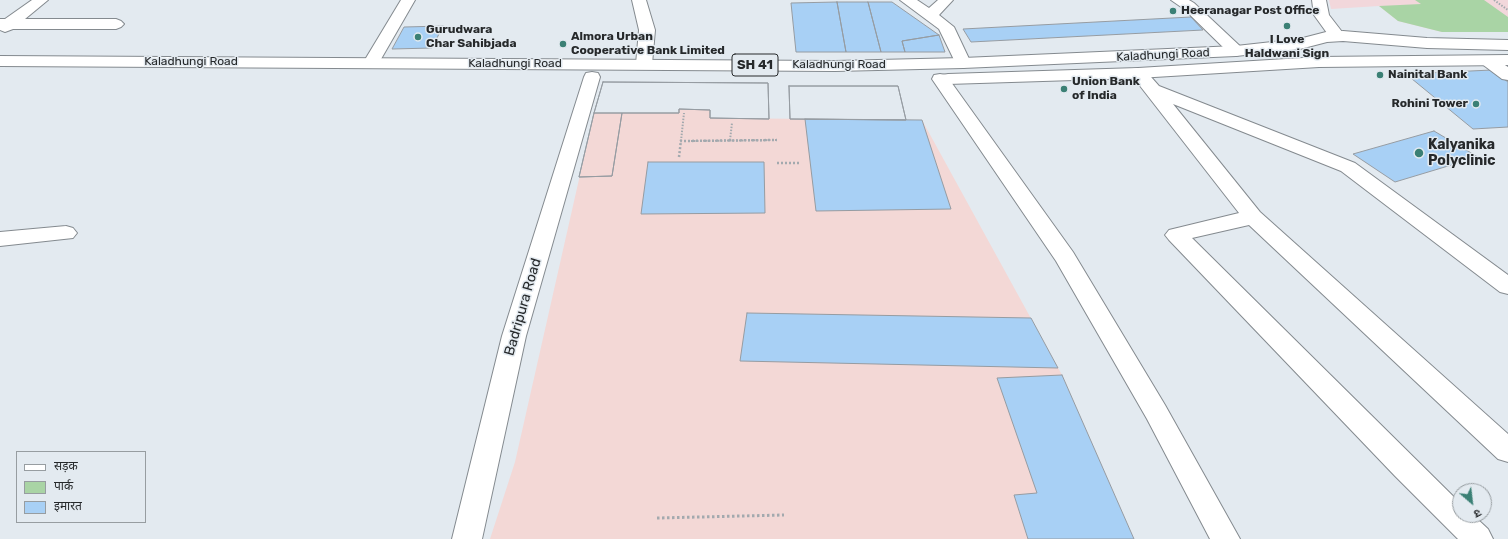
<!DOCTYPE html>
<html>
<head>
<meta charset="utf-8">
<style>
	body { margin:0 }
	#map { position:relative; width:1508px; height:539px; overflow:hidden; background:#e3eaf0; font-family:Rubik,"Noto Sans Devanagari",sans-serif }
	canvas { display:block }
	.legend { position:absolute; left:16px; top:451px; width:130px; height:72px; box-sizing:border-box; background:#e3eaf0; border:1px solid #979da1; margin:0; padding:5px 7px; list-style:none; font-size:12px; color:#26292b }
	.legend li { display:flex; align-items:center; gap:8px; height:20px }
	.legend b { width:20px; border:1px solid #979da1 }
	.north { position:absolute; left:1452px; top:483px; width:40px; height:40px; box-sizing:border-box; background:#e3eaf0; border:1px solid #979da1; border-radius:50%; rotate:152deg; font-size:11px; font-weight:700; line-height:16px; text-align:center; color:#26292b }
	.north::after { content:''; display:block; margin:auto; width:14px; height:18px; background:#3b8075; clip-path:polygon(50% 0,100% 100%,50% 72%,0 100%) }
</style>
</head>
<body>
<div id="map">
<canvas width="1508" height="539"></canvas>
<ul class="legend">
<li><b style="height:5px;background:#fff"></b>सड़क</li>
<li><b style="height:11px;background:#a9d4a5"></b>पार्क</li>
<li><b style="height:11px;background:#a8d0f5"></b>इमारत</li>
</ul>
<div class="north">उ</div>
</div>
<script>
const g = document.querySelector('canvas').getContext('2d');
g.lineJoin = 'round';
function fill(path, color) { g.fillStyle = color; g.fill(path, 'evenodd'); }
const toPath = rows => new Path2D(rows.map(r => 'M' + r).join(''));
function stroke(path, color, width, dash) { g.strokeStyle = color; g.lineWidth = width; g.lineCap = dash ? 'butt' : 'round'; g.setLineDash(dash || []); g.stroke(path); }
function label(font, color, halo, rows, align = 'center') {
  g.font = font + ' Rubik,sans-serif'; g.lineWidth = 3; g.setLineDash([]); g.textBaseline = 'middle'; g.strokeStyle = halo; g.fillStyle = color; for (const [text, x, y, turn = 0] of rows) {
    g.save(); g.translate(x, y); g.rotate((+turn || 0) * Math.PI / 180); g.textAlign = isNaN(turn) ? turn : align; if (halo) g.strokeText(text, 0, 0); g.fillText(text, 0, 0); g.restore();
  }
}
const industrial = toPath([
	[679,109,710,110,710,118,922,120,1062,375,1134,539,490,539,515,462,594,113,678,113]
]);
const education = toPath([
	[1329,0,1508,0,1508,32,1442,32,1398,21,1379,6,1331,9]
]);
const green = toPath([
	[1415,0,1484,0,1508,17,1508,32,1442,32,1398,21,1379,6,1421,4]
]);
const building = toPath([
	[837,2,846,52,796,52,791,3,837,2],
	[837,2,868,2,881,52,846,52,837,2],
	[868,2,892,2,939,35,902,41,905,52,881,52,868,2],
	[1191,17,1203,30,971,42,963,29,1191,17],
	[443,26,432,48,392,49,404,27,443,26],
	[939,35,945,52,905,52,902,41,939,35],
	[1492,70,1508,82,1508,127,1473,129,1406,74,1492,70],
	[603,82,768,83,769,119,710,118,710,110,679,109,679,113,622,113,612,176,579,177,594,113,603,82],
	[603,82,768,83,769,119,710,118,710,110,679,109,679,113,594,113,603,82],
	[789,86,898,86,906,120,790,119,789,86],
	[789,86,898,86,906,120,790,119,789,86],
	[594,113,622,113,612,176,579,177,594,113],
	[805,119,922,120,951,209,816,211,805,119],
	[1434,131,1478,157,1395,182,1353,154,1434,131],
	[648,162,764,162,765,213,641,214,648,162],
	[747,313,1031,318,1058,368,740,361,747,313],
	[1062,375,1134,539,1028,539,1014,495,1037,493,997,378,1062,375]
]);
const pathFar2 = toPath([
	[1494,0,1508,10],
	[730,140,732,123],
	[681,141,684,113],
	[691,141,777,140]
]);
const pathFar1 = toPath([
	[680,141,777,140],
	[679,157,681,140],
	[777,163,800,163]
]);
const path = toPath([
	[657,518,784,515]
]);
const minor = toPath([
	[32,0,48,0,25,19,116,19,121,21,124,24,121,27,116,29,13,29,5,32,0,30,0,19,5,19,32,0],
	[401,0,415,0,377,66,371,68,365,66,363,63,401,0],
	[632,0,646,0,655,30,652,64,650,67,644,69,638,67,636,64,639,30,632,0],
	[900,0,917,0,929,8,938,0,953,0,939,15,954,27,971,63,969,66,963,68,957,66,939,29,900,0],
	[1171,0,1189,0,1194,3,1242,48,1244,51,1242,54,1236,56,1230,54,1184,9,1171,0],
	[1312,0,1326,0,1329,15,1346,37,1344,40,1332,40,1314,15,1312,0],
	[1488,56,1494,58,1508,67,1508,80,1502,79,1482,64,1480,61,1482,58,1488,56],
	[1138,68,1144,69,1159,86,1355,163,1508,275,1508,294,1500,292,1341,171,1173,104,1260,212,1508,434,1508,462,1498,459,1249,225,1192,238,1460,503,1460,515,1473,515,1488,529,1493,539,1458,539,1395,476,1169,240,1165,235,1169,230,1239,213,1130,73,1132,69,1138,68],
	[592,72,598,73,600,77,526,336,482,539,452,539,502,336,584,77,586,73,592,72],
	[940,74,946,75,1073,252,1165,405,1240,539,1210,539,1147,419,1056,261,932,79,934,75,940,74],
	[66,226,73,228,77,233,73,238,0,246,0,232,66,226]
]);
const major = toPath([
	[1343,31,1427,38,1508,40,1508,50,1427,48,1343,41,1327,42,1300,49,1236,56,963,68,835,71,0,66,0,56,835,61,963,58,1236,46,1299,39,1326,32,1343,31],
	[1508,55,1508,65,1319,67,1138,78,948,84,942,83,940,79,942,75,948,74,1138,68,1319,57,1508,55]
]);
const markers = [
	[1173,11,4,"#3b8075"],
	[1287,26,4,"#3b8075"],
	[418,37,4,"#3b8075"],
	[563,44,4,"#3b8075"],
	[1380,75,4,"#3b8075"],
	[1064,89,4,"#3b8075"],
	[1476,104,4,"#3b8075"],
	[1419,153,5,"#3b8075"]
];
const farPoinames = [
	["Heeranagar Post Office",1181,11],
	["Gurudwara",426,30],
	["Char Sahibjada",426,44],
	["Almora Urban",571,37],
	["Cooperative Bank Limited",571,51],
	["I Love",1287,40,"center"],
	["Haldwani Sign",1287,54,"center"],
	["Nainital Bank",1388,75],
	["Union Bank",1072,82],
	["of India",1072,96],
	["Rohini Tower",1468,104,"right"]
];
const farStreetnames = [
	["Kaladhungi Road",1163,55,-3],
	["Kaladhungi Road",191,62],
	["Kaladhungi Road",515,64],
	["Kaladhungi Road",839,65]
];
const shields = [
	[755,65,46]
];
const shieldNames = [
	["SH 41",755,65]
];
const poiNames = [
	["Kalyanika",1428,145],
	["Polyclinic",1428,161]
];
const streetNames = [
	["Badripura Road",523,307,-74]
];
fill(industrial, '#f3d8d6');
fill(education, '#f2d7db');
fill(green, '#a9d4a5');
fill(building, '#a8d0f5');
stroke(building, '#969ca2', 1);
stroke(minor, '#848a8f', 2);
stroke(major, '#848a8f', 2);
stroke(pathFar2, '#a3a9ae', 2, [1.5, 1.5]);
stroke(pathFar1, '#a3a9ae', 2.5, [2, 2]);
stroke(path, '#a3a9ae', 3, [2.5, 2.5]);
fill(minor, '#fff');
fill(major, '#fff');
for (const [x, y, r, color] of markers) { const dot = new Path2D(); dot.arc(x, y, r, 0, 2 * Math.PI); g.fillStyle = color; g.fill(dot); stroke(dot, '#e3eaf0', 1.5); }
label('bold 12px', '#26292b', '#e3eaf0', farPoinames, 'left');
label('12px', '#26292b', '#e3eaf0', farStreetnames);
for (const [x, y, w] of shields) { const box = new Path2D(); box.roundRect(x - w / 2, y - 11, w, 22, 3); g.fillStyle = '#e3eaf0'; g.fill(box); stroke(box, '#26292b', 1); }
label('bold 13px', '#26292b', null, shieldNames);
label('bold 14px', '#26292b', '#e3eaf0', poiNames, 'left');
label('14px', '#26292b', '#e3eaf0', streetNames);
</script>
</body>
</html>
